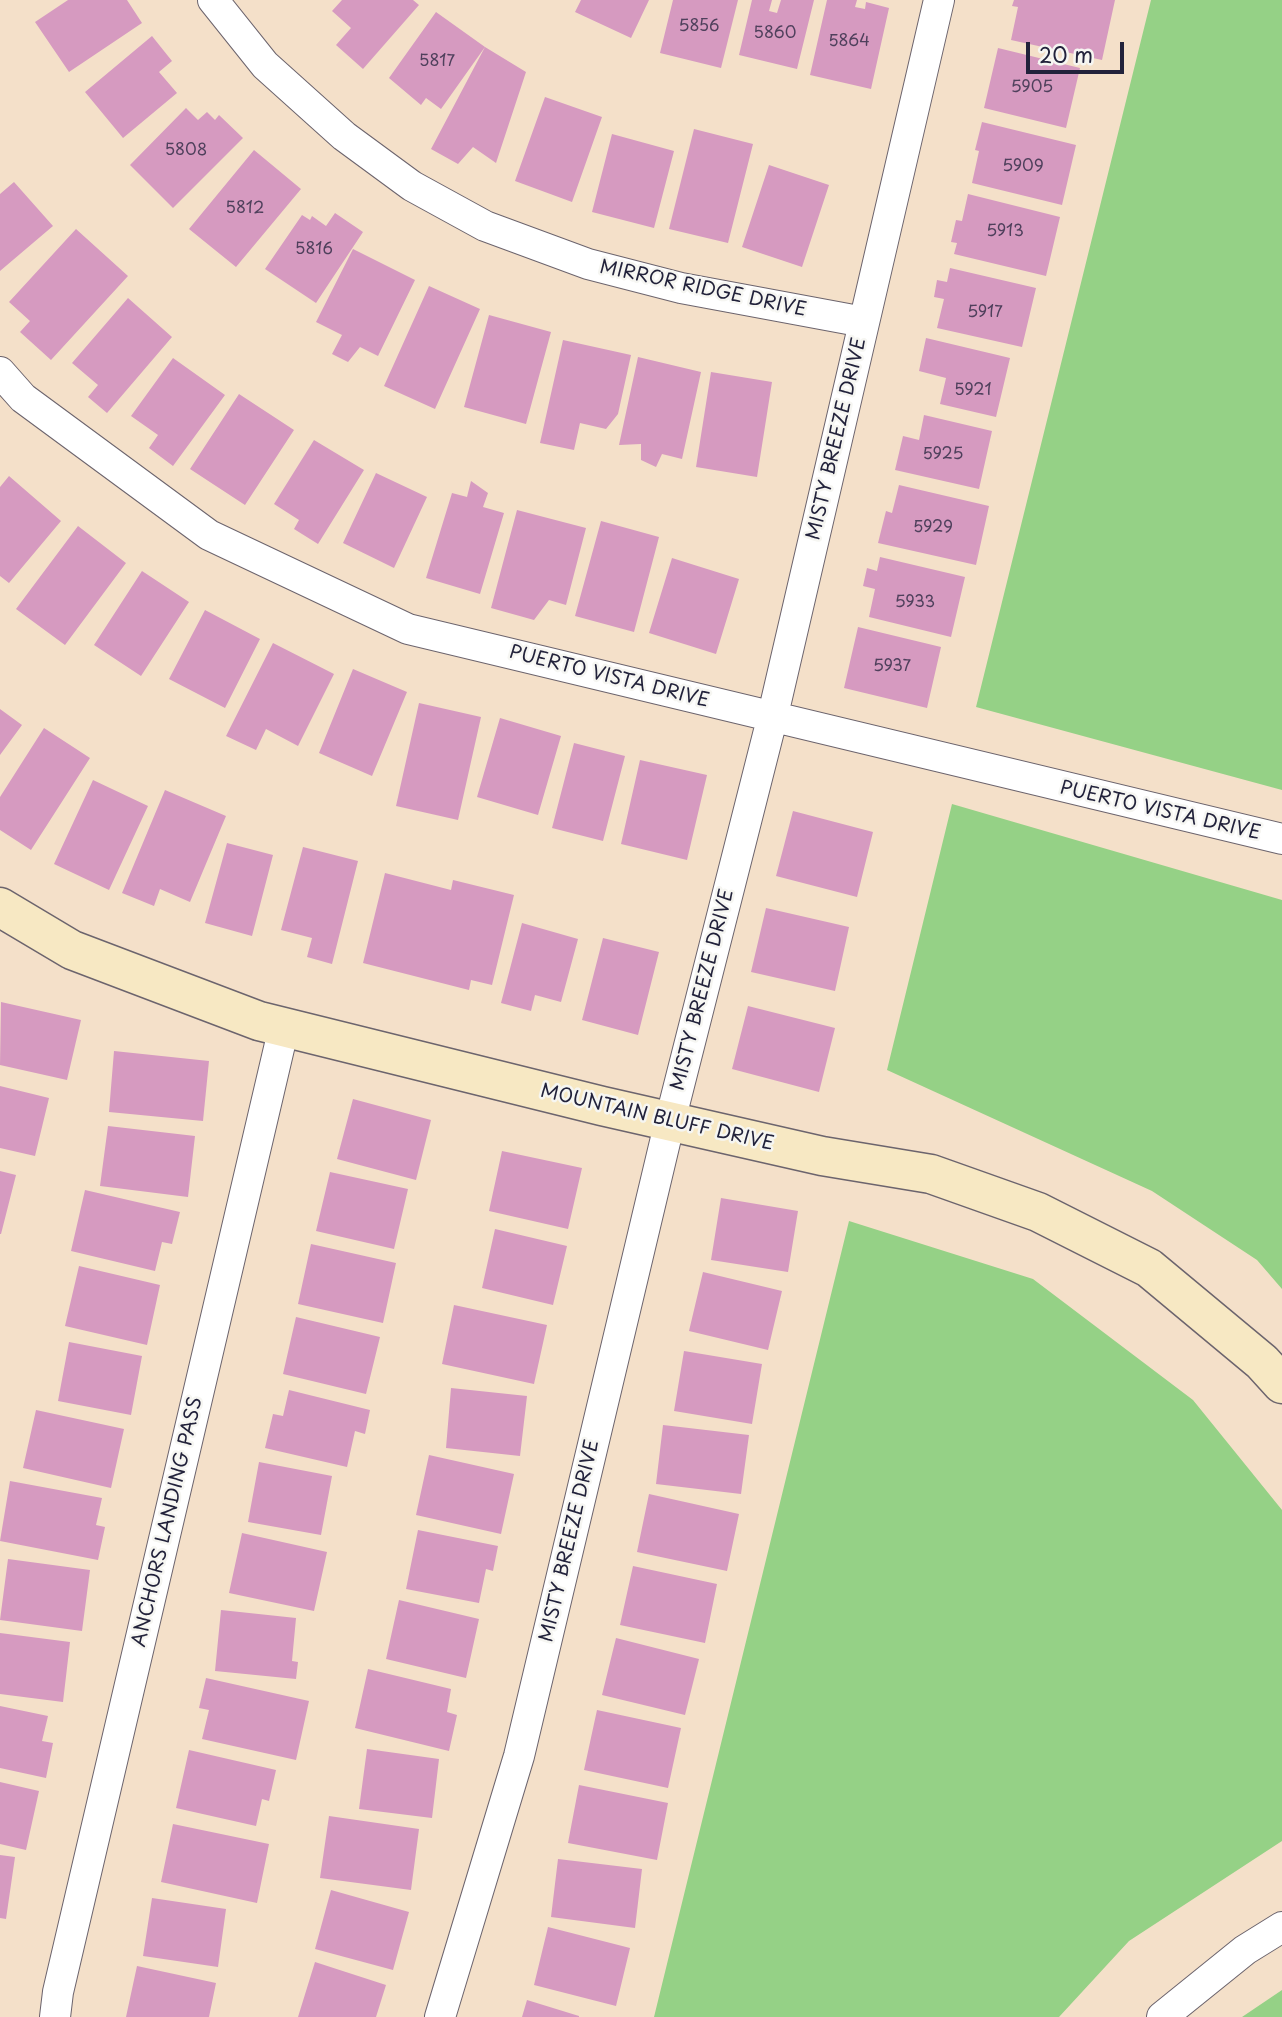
<!DOCTYPE html>
<html>
<head>
<meta charset="utf-8">
<style>
	body { margin:0 }
	#map { position:relative; width:1282px; height:2017px; overflow:hidden; background:#f4e0c9; font-family:"Playpen Sans",sans-serif }
	canvas { display:block }
	.scale { position:absolute; left:1026px; top:42px; width:98px; height:32px; box-sizing:border-box; border:4px solid #22223b; border-top:0; padding-left:9px; font-size:21px; line-height:24px; white-space:nowrap; color:#22223b; -webkit-text-stroke:5px #f6f6f2; paint-order:stroke }
</style>
</head>
<body>
<div id="map">
<canvas width="1282" height="2017"></canvas>
<div class="scale">20 m</div>
</div>
<script>
const g = document.querySelector('canvas').getContext('2d');
g.lineJoin = 'round';
function fill(path, color) { g.fillStyle = color; g.fill(path, 'evenodd'); }
const toPath = rows => new Path2D(rows.map(r => 'M' + r).join(''));
function stroke(path, color, width, dash) { g.strokeStyle = color; g.lineWidth = width; g.lineCap = dash ? 'butt' : 'round'; g.setLineDash(dash || []); g.stroke(path); }
function label(font, color, halo, rows, align = 'center') {
  g.font = font + ' "Playpen Sans",sans-serif'; g.lineWidth = 5; g.setLineDash([]); g.textBaseline = 'middle'; g.strokeStyle = halo; g.fillStyle = color; for (const [text, x, y, turn = 0] of rows) {
    g.save(); g.translate(x, y); g.rotate((+turn || 0) * Math.PI / 180); g.textAlign = isNaN(turn) ? turn : align; if (halo) g.strokeText(text, 0, 0); g.fillText(text, 0, 0); g.restore();
  }
}
const green = toPath([
	[1151,0,1282,0,1282,790,976,707],
	[952,804,1282,900,1282,1289,1257,1260,1152,1191,887,1070],
	[849,1221,1033,1279,1193,1400,1282,1510,1282,1841,1129,1941,1059,2017,654,2017],
	[1282,1990,1282,2017,1242,2017]
]);
const building = toPath([
	[68,0,127,0,142,23,69,72,35,22],
	[342,0,413,0,419,5,363,69,336,45,351,28,332,11],
	[581,0,649,0,631,38,575,12],
	[673,0,738,0,721,68,660,53],
	[752,0,772,0,769,11,777,13,781,0,814,0,797,69,739,55],
	[827,0,857,0,855,7,865,9,866,2,889,8,871,89,810,75],
	[1014,0,1115,0,1102,60,1011,40,1018,7,1012,6],
	[436,12,485,47,441,109,426,98,421,105,389,78],
	[152,36,172,61,159,72,177,93,123,138,85,92],
	[485,47,526,72,496,163,473,147,458,164,431,149],
	[998,48,1080,68,1066,128,984,108],
	[545,97,602,117,572,202,515,181],
	[186,108,198,120,207,112,215,120,219,115,243,138,173,208,130,165],
	[982,122,1076,145,1062,205,972,183,979,151,975,150],
	[694,129,753,144,728,243,669,229],
	[612,134,674,151,654,228,592,212],
	[254,150,301,189,236,267,189,229],
	[769,165,829,185,802,267,742,247],
	[14,182,53,226,0,271,0,194],
	[968,194,1060,217,1046,276,954,254,957,243,951,242,956,220,962,221],
	[335,213,363,232,316,303,265,269,302,215,310,220,312,216,326,226],
	[76,229,128,276,51,360,20,332,30,321,9,302],
	[353,249,415,280,378,356,360,347,348,362,332,354,342,335,316,322],
	[950,268,1036,288,1022,347,937,328,944,299,934,297,937,280,947,282],
	[429,286,480,309,435,409,384,386],
	[128,298,172,337,107,413,88,397,98,385,72,363],
	[489,315,551,332,526,424,464,407],
	[926,338,1010,358,996,417,940,404,946,378,919,371],
	[563,340,631,355,618,414,606,429,580,423,574,450,540,443],
	[638,357,701,372,682,459,662,454,656,467,641,460,641,444,619,445],
	[173,358,225,395,173,466,149,448,158,435,131,416],
	[711,372,772,382,757,477,696,467],
	[239,394,294,430,245,505,190,469],
	[924,415,992,431,979,489,895,470,903,436,919,440],
	[314,440,364,470,318,544,294,529,299,520,274,504],
	[376,473,427,497,394,568,343,543],
	[9,476,61,521,9,583,0,576,0,487],
	[471,481,488,493,483,507,504,513,480,594,426,578,452,493,467,497],
	[899,485,989,506,976,565,878,543,886,511,892,513],
	[517,510,586,528,566,605,549,600,534,620,491,608],
	[601,521,659,537,634,632,575,616],
	[78,526,126,563,65,645,16,609],
	[880,557,965,577,951,637,869,617,875,589,863,586,867,568,877,571],
	[672,558,739,579,716,654,649,633],
	[142,571,189,602,141,676,94,645],
	[205,610,260,639,225,708,169,679],
	[858,627,941,647,927,708,844,688],
	[273,643,334,674,298,746,266,729,256,750,226,736],
	[353,669,407,692,372,776,319,753],
	[419,703,481,717,458,820,396,806],
	[0,709,22,725,0,755],
	[500,718,561,736,538,815,477,797],
	[44,728,90,758,31,850,0,830,0,797],
	[574,743,625,756,603,841,552,828],
	[640,760,707,775,687,860,621,844],
	[93,780,148,806,109,890,54,864],
	[165,790,226,816,190,902,160,889,154,906,122,893],
	[793,811,873,832,857,897,776,876],
	[227,843,273,855,252,936,205,923],
	[303,847,358,861,332,964,307,957,312,938,281,930],
	[385,873,451,890,453,880,514,895,492,985,471,980,469,990,363,963],
	[766,908,849,927,835,991,751,972],
	[522,923,578,939,561,1002,535,995,531,1011,501,1003],
	[603,938,659,952,638,1035,582,1020],
	[1,1002,81,1020,67,1080,0,1065],
	[748,1006,835,1028,819,1092,732,1069],
	[114,1051,209,1061,203,1121,109,1112],
	[0,1086,49,1098,35,1156,0,1148],
	[353,1099,431,1120,416,1180,337,1159],
	[108,1126,195,1136,188,1197,100,1186],
	[502,1151,582,1168,568,1229,489,1211],
	[0,1171,16,1175,1,1234,0,1234],
	[330,1172,408,1189,394,1249,316,1231],
	[85,1190,180,1212,172,1244,162,1242,155,1271,71,1251],
	[721,1198,798,1211,788,1272,711,1260],
	[495,1229,567,1246,553,1305,482,1288],
	[311,1244,396,1263,383,1323,298,1304],
	[79,1266,160,1285,147,1345,65,1326],
	[703,1272,782,1291,768,1350,689,1331],
	[454,1305,547,1325,534,1384,442,1364],
	[296,1317,380,1337,366,1394,283,1374],
	[69,1342,142,1356,131,1415,58,1401],
	[684,1351,762,1364,752,1424,674,1411],
	[451,1388,527,1396,520,1456,446,1448],
	[289,1390,370,1410,365,1434,355,1431,347,1467,265,1448,273,1414,283,1416],
	[36,1410,124,1429,111,1488,23,1468],
	[663,1425,749,1435,741,1494,656,1484],
	[429,1455,514,1474,501,1534,416,1515],
	[259,1462,332,1476,321,1535,248,1522],
	[10,1481,102,1498,96,1525,105,1527,98,1560,0,1541],
	[649,1494,739,1514,727,1571,637,1552],
	[418,1530,498,1546,493,1571,486,1569,479,1603,406,1589],
	[242,1533,327,1552,314,1611,229,1593],
	[8,1559,90,1570,82,1631,0,1620],
	[633,1566,717,1584,705,1643,620,1625],
	[399,1600,479,1619,466,1678,386,1659],
	[221,1610,296,1618,292,1661,298,1662,296,1679,215,1671],
	[0,1633,70,1642,63,1702,0,1694],
	[616,1638,699,1659,685,1715,602,1695],
	[368,1669,451,1689,447,1712,457,1715,449,1751,355,1728],
	[206,1678,309,1701,296,1760,202,1739,209,1710,199,1708],
	[0,1706,48,1716,42,1741,53,1743,46,1778,0,1768],
	[597,1710,681,1728,668,1788,584,1770],
	[367,1749,439,1759,432,1818,359,1809],
	[189,1750,276,1770,269,1801,262,1799,256,1826,176,1808],
	[0,1782,39,1791,26,1850,0,1844],
	[579,1785,668,1803,657,1860,568,1843],
	[329,1816,419,1829,411,1890,320,1878],
	[173,1824,269,1844,257,1903,161,1882],
	[0,1855,15,1857,6,1919,0,1918],
	[558,1859,642,1869,635,1928,551,1917],
	[331,1890,409,1912,393,1970,315,1949],
	[152,1898,226,1909,218,1967,143,1956],
	[548,1927,630,1948,616,2006,534,1985],
	[315,1962,386,1985,376,2017,298,2017],
	[137,1966,216,1983,209,2017,126,2017],
	[527,2000,579,2016,579,2017,522,2017]
]);
const street = toPath([
	[213,0,265,65,344,136,412,186,485,226,588,264,681,288,864,322],
	[0,372,23,398,209,535,408,629,1282,839],
	[55,2017,58,1992,284,1027],
	[440,2017,519,1756,670,1121,772,719,939,0],
	[1162,2017,1245,1950,1282,1927]
]);
const secondary = toPath([
	[0,907,72,950,259,1021,602,1106,822,1156,931,1174,1038,1212,1149,1268,1262,1362,1282,1384]
]);
const numberNames = [
	["5856",699,27],
	["5860",775,34],
	["5864",849,42],
	["5817",437,62],
	["5905",1032,88],
	["5808",186,151],
	["5909",1023,167],
	["5812",245,209],
	["5913",1005,232],
	["5816",314,250],
	["5917",985,313],
	["5921",973,391],
	["5925",943,455],
	["5929",933,528],
	["5933",915,603],
	["5937",892,667]
];
const streetNames = [
	["MIRROR RIDGE DRIVE",703,289,12],
	["MISTY BREEZE DRIVE",837,439,-77],
	["PUERTO VISTA DRIVE",609,677,14],
	["PUERTO VISTA DRIVE",1160,811,13],
	["MISTY BREEZE DRIVE",703,990,-76],
	["MOUNTAIN BLUFF DRIVE",657,1118,13],
	["ANCHORS LANDING PASS",168,1522,-77],
	["MISTY BREEZE DRIVE",570,1541,-77]
];
fill(green, '#95d186');
fill(building, '#d69ac0');
stroke(street, '#6c646d', 32);
stroke(secondary, '#6c646d', 41);
stroke(street, '#fff', 30);
stroke(secondary, '#f7e8c3', 38);
label('16px', '#4f405c', null, numberNames);
label('19px', '#22223b', '#f6f6f2', streetNames);
</script>
</body>
</html>
